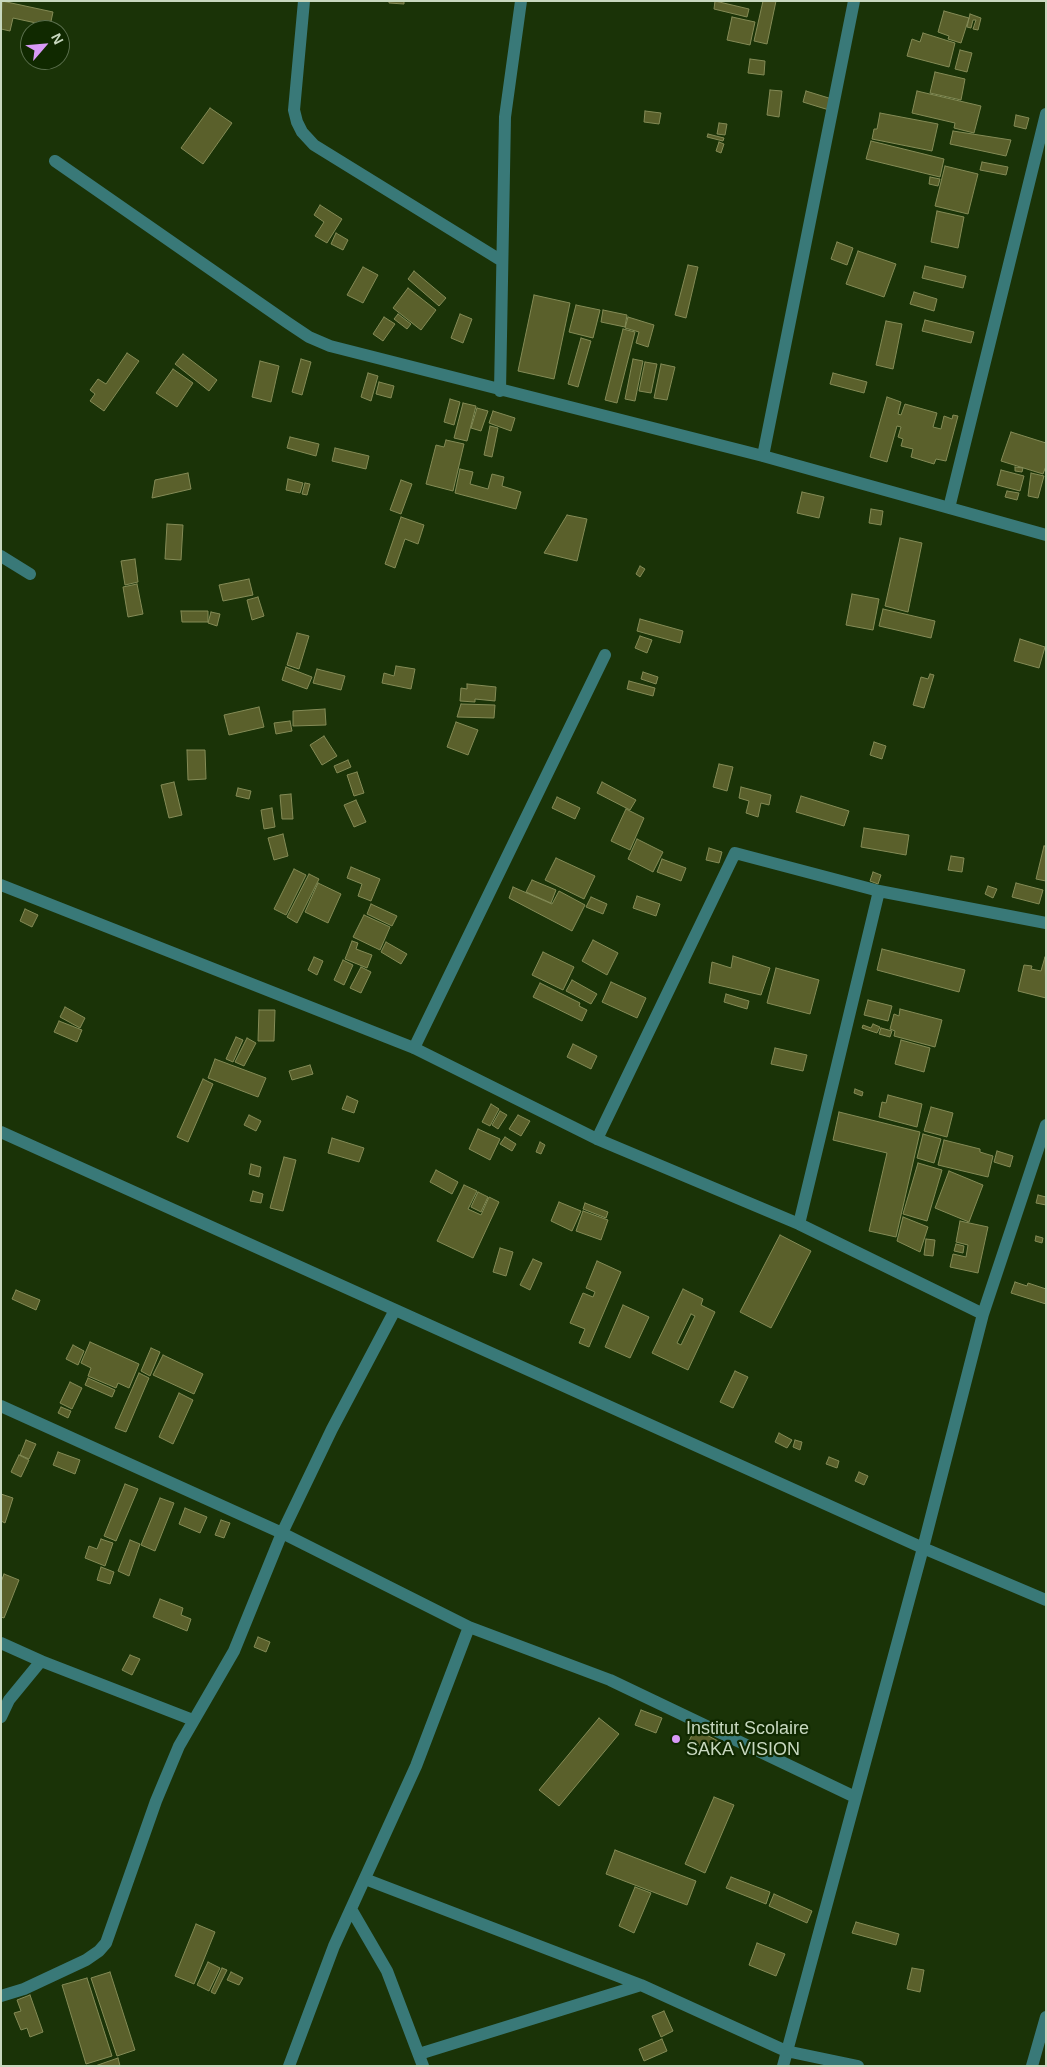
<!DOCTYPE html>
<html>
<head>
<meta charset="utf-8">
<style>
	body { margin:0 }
	#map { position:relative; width:1047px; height:2067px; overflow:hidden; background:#1a3307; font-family:Helvetica,sans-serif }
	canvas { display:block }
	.frame { position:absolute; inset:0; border:2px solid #c8d8bf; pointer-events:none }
	.north { position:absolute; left:20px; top:20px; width:50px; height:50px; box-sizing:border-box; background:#102900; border:1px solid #5a6f4c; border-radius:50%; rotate:63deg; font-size:14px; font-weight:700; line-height:20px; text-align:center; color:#c8d8bf }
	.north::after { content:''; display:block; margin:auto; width:18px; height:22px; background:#d99af7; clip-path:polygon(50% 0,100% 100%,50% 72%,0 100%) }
</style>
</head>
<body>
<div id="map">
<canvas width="1047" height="2067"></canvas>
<div class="frame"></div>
<div class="north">N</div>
</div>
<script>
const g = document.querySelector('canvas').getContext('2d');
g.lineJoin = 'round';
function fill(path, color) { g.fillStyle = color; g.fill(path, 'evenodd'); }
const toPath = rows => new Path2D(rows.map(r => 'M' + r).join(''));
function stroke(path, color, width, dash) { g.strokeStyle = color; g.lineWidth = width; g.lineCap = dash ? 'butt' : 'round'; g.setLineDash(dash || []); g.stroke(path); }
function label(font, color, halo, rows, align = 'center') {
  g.font = font + ' Helvetica,sans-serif'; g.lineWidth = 4.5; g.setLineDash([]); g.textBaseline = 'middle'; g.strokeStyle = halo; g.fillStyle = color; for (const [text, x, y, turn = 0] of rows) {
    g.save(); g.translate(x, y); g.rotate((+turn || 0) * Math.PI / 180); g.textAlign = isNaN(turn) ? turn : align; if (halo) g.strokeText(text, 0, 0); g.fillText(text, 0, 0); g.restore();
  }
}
const building = toPath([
	[2,1,53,12,50,26,13,18,10,31,1,29,2,1],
	[389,1,404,1,404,4,389,3,389,1],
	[715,1,749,9,747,17,714,9,715,1],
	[763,1,776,1,767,44,754,41,763,1],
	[944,11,969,18,961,43,948,39,949,36,938,32,944,11],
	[970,14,981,18,978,30,973,29,976,20,973,20,971,28,967,27,970,14],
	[732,17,755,22,750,45,727,40,732,17],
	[923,33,955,43,949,67,907,56,912,39,920,42,923,33],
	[960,50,972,53,967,72,955,69,960,50],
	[750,59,765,61,764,75,748,73,750,59],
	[935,72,965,79,961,100,930,93,935,72],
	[770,90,782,91,779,117,767,115,770,90],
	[806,91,832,99,829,110,803,102,806,91],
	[917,91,981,106,974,133,954,128,955,123,912,113,917,91],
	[210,108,232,123,203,164,181,148,210,108],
	[645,111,661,113,659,124,644,122,645,111],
	[880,113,938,124,932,151,872,139,874,129,877,129,880,113],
	[1016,115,1029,118,1026,129,1014,126,1016,115],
	[719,123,727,124,725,135,717,134,719,123],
	[953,131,1011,140,1006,156,950,144,953,131],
	[708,134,724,138,723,141,707,137,708,134],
	[871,141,944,159,940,177,866,159,871,141],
	[719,142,724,144,721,153,716,151,719,142],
	[982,162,1008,167,1006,175,980,170,982,162],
	[945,166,978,174,968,214,935,206,945,166],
	[930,177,940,179,938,186,929,184,930,177],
	[320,205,342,219,327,243,315,236,324,222,314,215,320,205],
	[937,211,964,217,958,248,931,242,937,211],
	[336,233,348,240,343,250,331,244,336,233],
	[837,242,853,248,847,265,831,259,837,242],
	[858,251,896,264,884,297,846,284,858,251],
	[688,265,698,267,686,318,675,315,688,265],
	[925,266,966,276,963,288,922,278,925,266],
	[363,267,378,275,363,303,347,295,363,267],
	[414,271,446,298,439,306,408,279,414,271],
	[408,288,436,310,421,330,393,308,408,288],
	[914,292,937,299,934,311,910,304,914,292],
	[534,295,570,303,554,379,518,371,534,295],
	[576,305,600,310,593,338,569,332,576,305],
	[603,310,627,315,625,327,601,322,603,310],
	[398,314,411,324,407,329,394,319,398,314],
	[460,314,472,319,463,343,451,338,460,314],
	[384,317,395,324,383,341,373,334,384,317],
	[628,317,654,325,648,347,636,343,639,332,625,328,628,317],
	[925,320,974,332,971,343,922,331,925,320],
	[886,321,902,324,893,369,876,365,886,321],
	[623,329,635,332,617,403,605,400,623,329],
	[581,338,591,341,578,387,568,384,581,338],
	[127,353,139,361,104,411,90,401,95,394,90,390,98,379,106,384,127,353],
	[183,354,217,380,209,391,175,364,183,354],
	[301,359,311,362,302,395,292,392,301,359],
	[633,359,643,361,635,401,625,399,633,359],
	[260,361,279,366,271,402,252,397,260,361],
	[645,362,657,364,651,393,639,391,645,362],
	[661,364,675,367,667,400,654,398,661,364],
	[173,369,193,383,177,407,156,393,173,369],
	[368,373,378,376,371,401,361,397,368,373],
	[833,373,867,382,864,393,830,384,833,373],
	[379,382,394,386,391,398,376,394,379,382],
	[887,397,901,402,898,414,901,415,905,404,937,413,933,427,941,429,944,416,952,419,953,415,958,416,946,461,936,459,934,464,911,457,913,449,901,446,903,439,898,437,901,427,897,426,887,462,870,457,887,397],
	[450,399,460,402,454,425,444,422,450,399],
	[463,403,476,406,467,441,454,438,463,403],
	[477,408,488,411,481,431,471,428,477,408],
	[493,411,515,418,511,431,489,423,493,411],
	[490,426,498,428,492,457,484,455,490,426],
	[1011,432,1046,443,1046,466,1043,474,1001,461,1011,432],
	[290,437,319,444,316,456,287,448,290,437],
	[446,440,464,444,453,491,426,484,436,445,444,447,446,440],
	[335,448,369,456,366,469,332,461,335,448],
	[1015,467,1023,468,1022,472,1015,471,1015,467],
	[460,469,473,472,470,484,488,489,492,474,504,477,502,486,521,492,516,509,455,493,460,469],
	[1001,470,1024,476,1020,491,997,485,1001,470],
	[188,473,191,489,152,498,155,480,188,473],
	[1031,473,1044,476,1038,498,1028,496,1031,473],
	[288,479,303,483,300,493,286,490,288,479],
	[401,480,412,484,401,514,390,510,401,480],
	[305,483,310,484,307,495,302,494,305,483],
	[1007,491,1019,493,1017,500,1005,497,1007,491],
	[802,492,824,497,819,518,797,513,802,492],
	[871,509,883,511,881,525,869,523,871,509],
	[567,515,587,519,577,561,544,553,567,515],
	[401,517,424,525,418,544,405,539,395,568,385,564,401,517],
	[167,524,183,525,181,560,165,559,167,524],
	[900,538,922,543,908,612,885,606,900,538],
	[135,559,138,582,125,585,121,561,135,559],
	[640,566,645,569,640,577,636,574,640,566],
	[249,579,253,595,223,601,219,585,249,579],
	[137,584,143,614,128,617,123,587,137,584],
	[852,594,879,599,873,630,846,625,852,594],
	[258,597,264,616,252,620,247,600,258,597],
	[883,609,935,621,931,638,879,626,883,609],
	[181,611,208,611,208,622,182,622,181,611],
	[211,612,220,614,217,626,208,623,211,612],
	[640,619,683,631,680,643,637,631,640,619],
	[297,633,309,636,299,669,287,665,297,633],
	[640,636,652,640,647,653,635,648,640,636],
	[1020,639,1045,647,1039,668,1014,661,1020,639],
	[396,666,415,669,411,689,382,683,384,673,394,676,396,666],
	[286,667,312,677,307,689,282,680,286,667],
	[317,669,345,676,341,690,313,683,317,669],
	[643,672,658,677,656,684,641,679,643,672],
	[930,674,934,675,924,708,913,705,921,677,928,679,930,674],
	[629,681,655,688,653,696,627,689,629,681],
	[467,684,496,687,495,701,475,699,475,702,460,701,461,688,467,689,467,684],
	[461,704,495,705,494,718,457,717,461,704],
	[259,707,264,727,229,735,224,715,259,707],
	[325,709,326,725,293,726,293,711,325,709],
	[290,721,292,731,276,734,274,723,290,721],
	[456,722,478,730,468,755,447,747,456,722],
	[324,736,337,756,322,765,310,745,324,736],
	[874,742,886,746,882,759,870,755,874,742],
	[187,750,205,750,206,779,188,780,187,750],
	[348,760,351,767,337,773,334,766,348,760],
	[719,764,733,767,727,791,713,787,719,764],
	[357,772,364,793,354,796,347,775,357,772],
	[174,782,182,815,169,818,161,785,174,782],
	[602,782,636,800,630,810,597,793,602,782],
	[741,787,771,795,769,805,761,803,758,817,746,813,749,801,739,798,741,787],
	[238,788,251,791,249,799,236,796,238,788],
	[291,794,293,819,282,819,280,795,291,794],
	[801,796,849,811,844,826,796,812,801,796],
	[557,797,580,808,575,819,552,808,557,797],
	[356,800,366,822,354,827,344,805,356,800],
	[272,808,275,827,264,829,261,810,272,808],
	[626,809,644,818,630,850,611,841,626,809],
	[864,828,909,835,906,855,861,847,864,828],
	[283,834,288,856,274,860,268,838,283,834],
	[637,839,663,852,653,872,628,859,637,839],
	[1044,846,1046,846,1046,881,1036,879,1044,846],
	[709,848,722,852,719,863,706,860,709,848],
	[951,856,964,858,962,872,948,870,951,856],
	[556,858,595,876,584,899,545,880,556,858],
	[662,859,686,868,681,881,657,872,662,859],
	[351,867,380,879,371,901,358,896,362,884,347,878,351,867],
	[294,869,306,875,286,915,274,909,294,869],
	[873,872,881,875,878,884,870,881,873,872],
	[309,874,319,879,297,923,287,917,309,874],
	[532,880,556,890,551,903,526,892,532,880],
	[318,883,341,894,328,923,305,912,318,883],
	[1016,883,1043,890,1039,904,1012,897,1016,883],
	[988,886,997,889,993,898,985,894,988,886],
	[513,887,552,904,559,891,585,905,572,931,509,898,513,887],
	[637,896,660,904,656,916,633,908,637,896],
	[591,897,607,904,603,914,586,907,591,897],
	[371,904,397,916,392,926,367,914,371,904],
	[25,909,38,915,32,927,20,921,25,909],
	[364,915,390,927,380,950,353,937,364,915],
	[593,940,618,953,607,975,582,961,593,940],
	[352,941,358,943,356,949,372,955,367,968,345,959,352,941],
	[386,942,407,954,401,964,381,952,386,942],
	[882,949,965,970,959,992,877,970,882,949],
	[543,952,574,967,563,990,532,975,543,952],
	[733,956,770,968,761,995,709,983,712,962,731,968,733,956],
	[314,957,323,961,317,975,308,970,314,957],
	[1045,957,1046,998,1018,991,1024,965,1032,966,1031,969,1041,971,1045,957],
	[343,960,353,965,344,985,334,980,343,960],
	[361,967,371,972,361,993,350,988,361,967],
	[776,968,819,980,810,1014,767,1003,776,968],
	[572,980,597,994,591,1004,566,991,572,980],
	[611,982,646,998,637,1018,602,1002,611,982],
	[540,983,580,1003,579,1006,587,1010,582,1021,533,997,540,983],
	[726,994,749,1001,747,1009,724,1002,726,994],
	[868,1000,892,1006,888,1021,864,1015,868,1000],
	[65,1007,85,1018,80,1028,60,1017,65,1007],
	[900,1009,942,1020,935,1047,894,1036,895,1031,890,1029,894,1014,899,1016,900,1009],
	[259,1010,275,1010,274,1041,258,1041,259,1010],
	[59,1021,82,1030,77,1042,54,1032,59,1021],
	[873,1024,880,1027,877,1033,862,1028,863,1025,871,1028,873,1024],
	[881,1028,892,1031,890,1037,879,1034,881,1028],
	[236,1037,243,1040,233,1062,226,1059,236,1037],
	[247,1038,256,1043,244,1066,235,1062,247,1038],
	[901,1040,930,1048,924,1072,895,1064,901,1040],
	[573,1044,597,1056,591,1069,567,1057,573,1044],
	[775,1048,807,1055,803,1071,771,1064,775,1048],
	[215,1059,266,1078,258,1097,208,1078,215,1059],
	[310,1065,313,1074,292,1080,289,1071,310,1065],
	[203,1079,213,1084,188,1142,177,1137,203,1079],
	[855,1089,863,1092,862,1096,854,1093,855,1089],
	[888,1095,922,1104,917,1127,879,1117,882,1102,886,1103,888,1095],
	[347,1096,358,1101,354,1113,342,1109,347,1096],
	[491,1104,499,1109,490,1126,482,1122,491,1104],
	[931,1107,953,1113,947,1137,924,1131,931,1107],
	[500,1111,507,1115,498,1129,492,1125,500,1111],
	[839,1112,920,1132,896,1237,869,1231,887,1153,833,1140,839,1112],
	[249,1115,261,1121,256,1131,244,1125,249,1115],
	[518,1115,530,1121,521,1136,509,1129,518,1115],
	[478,1129,500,1139,490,1160,469,1149,478,1129],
	[923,1134,941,1139,934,1163,917,1158,923,1134],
	[505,1137,516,1144,512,1151,500,1144,505,1137],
	[332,1138,364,1148,359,1162,328,1153,332,1138],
	[944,1140,980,1149,980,1152,993,1156,988,1177,938,1165,944,1140],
	[540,1142,545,1145,541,1154,536,1152,540,1142],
	[997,1151,1013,1156,1010,1167,994,1162,997,1151],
	[284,1157,296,1160,283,1211,270,1208,284,1157],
	[918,1163,942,1170,927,1221,903,1214,918,1163],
	[251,1164,261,1167,259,1177,249,1174,251,1164],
	[436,1170,458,1182,452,1194,430,1182,436,1170],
	[949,1171,983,1185,969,1222,935,1208,949,1171],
	[464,1185,477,1191,468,1209,481,1215,489,1197,499,1202,473,1258,437,1241,464,1185],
	[253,1191,263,1194,261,1203,250,1201,253,1191],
	[478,1192,488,1197,481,1212,471,1207,478,1192],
	[1038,1195,1046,1197,1046,1205,1036,1203,1038,1195],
	[559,1202,581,1211,572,1231,551,1221,559,1202],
	[585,1203,608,1212,606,1218,583,1209,585,1203],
	[583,1211,608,1220,601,1240,576,1231,583,1211],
	[903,1217,928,1227,920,1252,897,1241,903,1217],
	[960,1221,988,1227,978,1273,950,1267,953,1254,966,1257,968,1245,956,1242,960,1221],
	[780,1235,811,1251,771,1328,740,1312,780,1235],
	[1036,1236,1043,1238,1042,1243,1035,1241,1036,1236],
	[926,1239,935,1240,933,1256,924,1255,926,1239],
	[956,1244,964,1246,963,1253,954,1251,956,1244],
	[500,1248,513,1252,506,1276,493,1272,500,1248],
	[533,1259,542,1263,530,1290,520,1285,533,1259],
	[597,1261,621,1272,589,1347,579,1343,585,1329,570,1323,583,1293,593,1297,595,1292,586,1288,597,1261],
	[1015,1282,1027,1286,1028,1283,1046,1289,1046,1304,1011,1293,1015,1282],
	[683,1289,703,1299,701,1305,715,1312,688,1370,652,1353,683,1289],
	[691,1314,695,1316,681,1345,677,1343,691,1314],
	[16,1290,40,1300,36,1310,12,1299,16,1290],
	[623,1305,649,1317,630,1358,605,1347,623,1305],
	[90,1342,139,1364,129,1388,118,1383,116,1388,88,1376,91,1368,81,1363,90,1342],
	[73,1345,84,1351,78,1365,66,1359,73,1345],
	[151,1348,160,1352,150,1376,141,1371,151,1348],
	[163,1355,203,1374,194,1394,153,1375,163,1355],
	[735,1371,748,1377,733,1408,720,1402,735,1371],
	[139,1373,149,1378,126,1432,115,1428,139,1373],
	[88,1378,115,1390,112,1397,85,1385,88,1378],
	[70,1382,82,1388,72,1409,60,1403,70,1382],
	[179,1393,193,1400,173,1444,159,1437,179,1393],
	[61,1407,71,1411,68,1418,58,1413,61,1407],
	[779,1433,792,1440,787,1448,775,1442,779,1433],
	[26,1440,36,1444,29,1459,20,1455,26,1440],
	[795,1440,802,1442,800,1450,793,1447,795,1440],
	[58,1452,80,1460,75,1474,53,1465,58,1452],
	[19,1455,29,1460,21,1477,11,1472,19,1455],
	[829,1457,839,1461,837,1468,826,1464,829,1457],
	[859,1472,868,1476,864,1485,855,1481,859,1472],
	[125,1484,138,1489,116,1541,104,1536,125,1484],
	[1,1494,13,1498,5,1523,1,1521,1,1494],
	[160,1498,174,1503,155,1551,141,1545,160,1498],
	[185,1508,207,1517,200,1533,179,1524,185,1508],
	[221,1520,230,1523,224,1538,215,1535,221,1520],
	[101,1539,113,1543,105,1566,85,1558,89,1546,97,1549,101,1539],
	[130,1540,140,1544,129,1576,118,1571,130,1540],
	[101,1567,114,1572,110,1584,97,1580,101,1567],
	[4,1574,19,1580,4,1618,1,1617,1,1582,4,1574],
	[160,1599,183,1608,181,1615,191,1619,187,1631,153,1617,160,1599],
	[258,1637,270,1642,266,1652,254,1647,258,1637],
	[130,1655,140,1659,132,1675,122,1670,130,1655],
	[641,1710,662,1718,656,1733,635,1725,641,1710],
	[599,1718,619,1734,559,1806,539,1790,599,1718],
	[695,1729,720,1742,714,1754,689,1741,695,1729],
	[714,1797,734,1805,705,1873,685,1864,714,1797],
	[615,1850,696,1881,687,1905,606,1874,615,1850],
	[731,1877,770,1892,766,1904,726,1888,731,1877],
	[635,1887,651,1893,634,1933,619,1926,635,1887],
	[774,1894,812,1911,807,1923,769,1906,774,1894],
	[856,1922,899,1934,896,1945,852,1933,856,1922],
	[196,1924,215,1932,194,1984,175,1976,196,1924],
	[757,1943,785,1954,776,1976,749,1965,757,1943],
	[208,1962,220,1968,209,1991,197,1985,208,1962],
	[222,1968,227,1970,215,1994,211,1992,222,1968],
	[912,1968,924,1970,920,1992,907,1989,912,1968],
	[110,1972,135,2050,117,2056,91,1978,110,1972],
	[231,1972,243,1978,239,1985,227,1980,231,1972],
	[87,1978,112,2056,86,2064,62,1985,87,1978],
	[30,1995,43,2032,30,2037,27,2028,21,2030,14,2013,21,2011,17,2000,30,1995],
	[664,2011,673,2031,661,2037,652,2016,664,2011],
	[662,2039,667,2051,644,2061,639,2049,662,2039],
	[118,2058,120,2066,95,2066,118,2058]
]);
const minor = toPath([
	[304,1,294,110,297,122,302,132,314,145,502,261],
	[55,161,288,323,309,337,330,346,763,456,1046,535],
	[500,391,505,117,521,1],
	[763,456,854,1],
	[949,508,1046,114],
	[1,556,30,574],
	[1,885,414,1048,597,1139,799,1224,983,1314],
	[414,1048,605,655],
	[1,1132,923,1548,1046,1600],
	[597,1139,735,853,879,891,1046,923],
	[799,1224,879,891],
	[1,1406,282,1533,469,1627,610,1680,855,1797],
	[1,1643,41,1661,193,1720],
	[1,1717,9,1700,41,1661],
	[365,1879,641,1985,786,2051,858,2066],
	[351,1909,387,1971,423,2066],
	[1,1996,24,1989,86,1960,99,1951,106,1943,156,1801,179,1746,234,1651,282,1533,332,1429,395,1310],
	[419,2054,641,1985],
	[289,2066,334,1946,416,1766,469,1627],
	[783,2066,923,1548,983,1314,1046,1125],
	[1032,2066,1046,2017]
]);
const markers = [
	[676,1739,5,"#d99af7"]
];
const poiNames = [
	["Institut Scolaire",686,1729],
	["SAKA VISION",686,1750]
];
fill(building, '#5a602b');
stroke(building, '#848b56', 1);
stroke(minor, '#397978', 12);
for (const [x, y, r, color] of markers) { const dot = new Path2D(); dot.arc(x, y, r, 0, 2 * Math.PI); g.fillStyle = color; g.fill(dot); stroke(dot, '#102900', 2); }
label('18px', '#c8d8bf', '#102900', poiNames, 'left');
</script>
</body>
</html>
